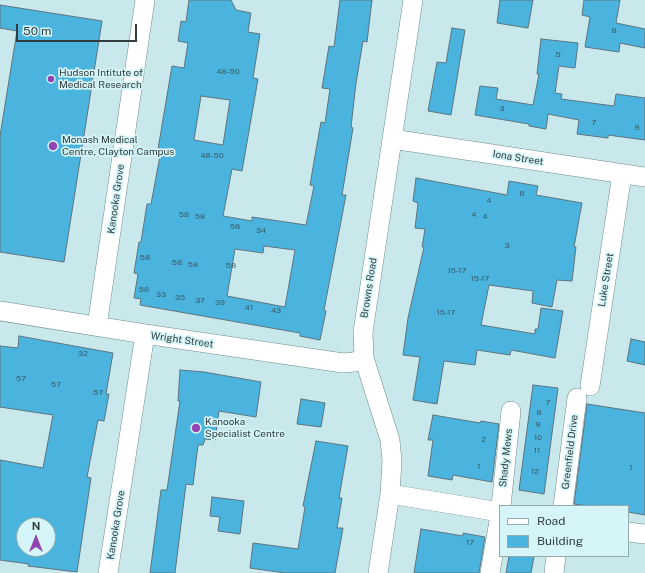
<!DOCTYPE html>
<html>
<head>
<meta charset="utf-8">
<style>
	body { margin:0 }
	#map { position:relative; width:645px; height:573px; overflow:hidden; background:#c8e8ec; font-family:"Public Sans",sans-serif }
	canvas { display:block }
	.legend { position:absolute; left:499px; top:505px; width:130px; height:52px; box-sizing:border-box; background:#d5f5f9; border:1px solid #93abae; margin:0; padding:5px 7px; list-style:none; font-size:12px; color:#303c3e }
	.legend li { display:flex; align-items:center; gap:8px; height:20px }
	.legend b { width:20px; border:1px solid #93abae }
	.north { position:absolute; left:16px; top:517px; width:40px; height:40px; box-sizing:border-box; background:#d5f5f9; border:1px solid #93abae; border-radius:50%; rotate:0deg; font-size:11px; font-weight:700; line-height:16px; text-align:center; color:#303c3e }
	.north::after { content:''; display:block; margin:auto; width:14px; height:18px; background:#9443b2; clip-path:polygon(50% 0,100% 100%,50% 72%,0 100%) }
	.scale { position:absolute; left:16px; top:24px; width:121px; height:18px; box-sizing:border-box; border:2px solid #303c3e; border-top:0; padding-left:5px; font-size:12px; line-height:14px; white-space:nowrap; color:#303c3e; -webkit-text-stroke:3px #d5f5f9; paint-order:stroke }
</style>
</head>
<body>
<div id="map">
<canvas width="645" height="573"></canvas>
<ul class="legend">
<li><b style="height:5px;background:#fff"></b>Road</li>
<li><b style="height:11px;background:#4bb4de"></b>Building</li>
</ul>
<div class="north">N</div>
<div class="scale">50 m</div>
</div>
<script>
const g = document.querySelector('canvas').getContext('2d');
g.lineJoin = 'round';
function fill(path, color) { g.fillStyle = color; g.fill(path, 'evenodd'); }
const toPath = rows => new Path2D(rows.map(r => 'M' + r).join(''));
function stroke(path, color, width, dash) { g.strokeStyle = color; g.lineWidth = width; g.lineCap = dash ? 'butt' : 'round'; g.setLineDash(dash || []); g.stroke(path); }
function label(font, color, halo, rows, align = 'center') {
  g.font = font + ' "Public Sans",sans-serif'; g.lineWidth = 3.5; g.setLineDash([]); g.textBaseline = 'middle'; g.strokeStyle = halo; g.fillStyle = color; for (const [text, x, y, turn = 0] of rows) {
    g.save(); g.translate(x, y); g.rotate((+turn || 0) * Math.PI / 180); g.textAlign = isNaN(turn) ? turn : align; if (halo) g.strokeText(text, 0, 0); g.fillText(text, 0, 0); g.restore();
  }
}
const building = toPath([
	[189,0,231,0,236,10,251,13,248,32,260,34,253,78,258,79,242,171,232,169,223,216,252,221,252,217,306,225,314,186,310,185,316,150,321,122,325,123,330,89,322,88,329,46,334,47,340,0,372,0,367,42,363,41,356,83,351,127,353,128,342,195,346,195,324,310,326,311,320,340,300,336,300,333,140,305,141,299,134,298,138,274,134,273,139,242,141,242,147,204,151,204,160,156,157,155,172,66,184,68,188,43,178,41,181,21,186,22,189,0],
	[201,96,230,100,223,145,194,140,201,96],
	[264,246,295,250,285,307,227,296,235,249,263,253,264,246],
	[500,0,533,0,528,28,497,23,500,0],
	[584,0,620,0,616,23,645,29,645,48,620,43,619,52,585,47,590,17,582,15,584,0],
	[0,5,102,21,64,262,0,252,0,136,17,31,0,28,0,5],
	[452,28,465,30,451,115,428,111,437,62,446,63,452,28],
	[541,39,578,43,575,68,559,66,555,93,562,94,561,99,614,106,616,94,645,98,645,140,608,135,608,138,577,134,579,120,548,114,546,129,529,126,529,124,475,115,480,86,498,88,496,99,533,105,539,74,537,74,541,39],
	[416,178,507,195,509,181,538,186,536,195,582,203,574,247,576,247,572,281,557,280,552,307,532,303,533,291,489,285,481,325,535,334,535,329,538,329,541,308,563,311,555,358,511,350,510,355,477,350,475,365,444,361,437,404,413,400,420,357,403,355,408,318,424,247,422,247,425,229,415,228,418,203,413,201,416,178],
	[19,336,113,353,106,394,109,394,104,421,98,420,87,477,91,478,77,572,28,566,29,564,0,560,0,460,43,468,53,415,0,407,0,346,18,348,19,336],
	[24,525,48,525,48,549,24,549,24,525],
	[631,339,645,342,645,365,627,361,631,339],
	[180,370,204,372,261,382,256,417,219,411,215,440,205,439,203,445,198,445,193,485,186,484,175,573,150,573,161,490,167,490,180,401,178,401,180,370],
	[533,385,558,388,544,494,519,490,533,385],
	[301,399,325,403,321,427,297,424,301,399],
	[587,404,645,413,645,515,628,512,628,506,588,506,574,504,587,404],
	[433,415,480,423,481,421,499,424,492,482,453,475,452,480,428,476,433,440,428,440,433,415],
	[316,441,348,446,339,498,342,498,337,528,343,528,335,573,285,573,250,568,253,543,298,549,305,507,303,506,316,441],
	[212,497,244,501,240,534,218,531,220,517,210,516,212,497],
	[421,529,463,536,463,533,485,537,479,573,414,573,421,529],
	[509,556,534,556,531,573,506,573,509,556]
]);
const minor = toPath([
	[392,139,645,177],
	[0,311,145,334,343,363,354,362,364,358],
	[97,326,145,0],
	[590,386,622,174],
	[390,494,500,512],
	[501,506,511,411],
	[563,506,577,398],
	[628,532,645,534],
	[108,573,145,334],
	[378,573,390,494,392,461,390,440,364,358,363,332,413,0],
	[490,573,500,515],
	[554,573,556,556]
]);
const markers = [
	[51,79,4,"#9443b2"],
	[53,146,5,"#9443b2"],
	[196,428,5,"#9443b2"]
];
const numberNames = [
	["8",614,31],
	["5",558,55],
	["48-50",228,72],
	["3",502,109],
	["7",594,123],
	["9",637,128],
	["48-50",212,156],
	["6",522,194],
	["4",489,201],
	["58",184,215],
	["4",474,215],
	["58",200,217],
	["4",485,217],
	["58",235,227],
	["34",261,231],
	["3",507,246],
	["58",145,258],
	["58",177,263],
	["58",193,265],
	["58",231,266],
	["15-17",457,271],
	["15-17",480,279],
	["58",144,290],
	["33",161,295],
	["35",180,298],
	["37",200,301],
	["39",220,303],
	["41",249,308],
	["43",276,311],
	["15-17",446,313],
	["32",83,354],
	["57",21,379],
	["57",56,385],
	["57",98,393],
	["7",548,403],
	["8",539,413],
	["9",538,425],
	["10",538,438],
	["2",484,440],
	["11",537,451],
	["1",479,467],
	["1",631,468],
	["12",535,472],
	["17",470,543]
];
const poiNames = [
	["Hudson Intitute of",59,73],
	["Medical Research",59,85],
	["Monash Medical",62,140],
	["Centre, Clayton Campus",62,152],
	["Kanooka",205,422],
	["Specialist Centre",205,434]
];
const streetNames = [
	["Iona Street",518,158,9],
	["Kanooka Grove",116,199,-82],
	["Luke Street",606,280,-81],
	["Browns Road",369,288,-81],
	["Wright Street",182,340,8],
	["Greenfield Drive",570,452,-83],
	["Shady Mews",506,458,-84],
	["Kanooka Grove",116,525,-81]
];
fill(building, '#4bb4de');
stroke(building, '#5b747f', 1);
stroke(minor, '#6e8c90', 20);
stroke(minor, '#fff', 19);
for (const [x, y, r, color] of markers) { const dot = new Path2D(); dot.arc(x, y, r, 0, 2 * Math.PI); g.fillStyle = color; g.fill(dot); stroke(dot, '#d5f5f9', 1.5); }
label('8px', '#375a66', null, numberNames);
label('10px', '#303c3e', '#d5f5f9', poiNames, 'left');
label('10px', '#303c3e', '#d5f5f9', streetNames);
</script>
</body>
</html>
